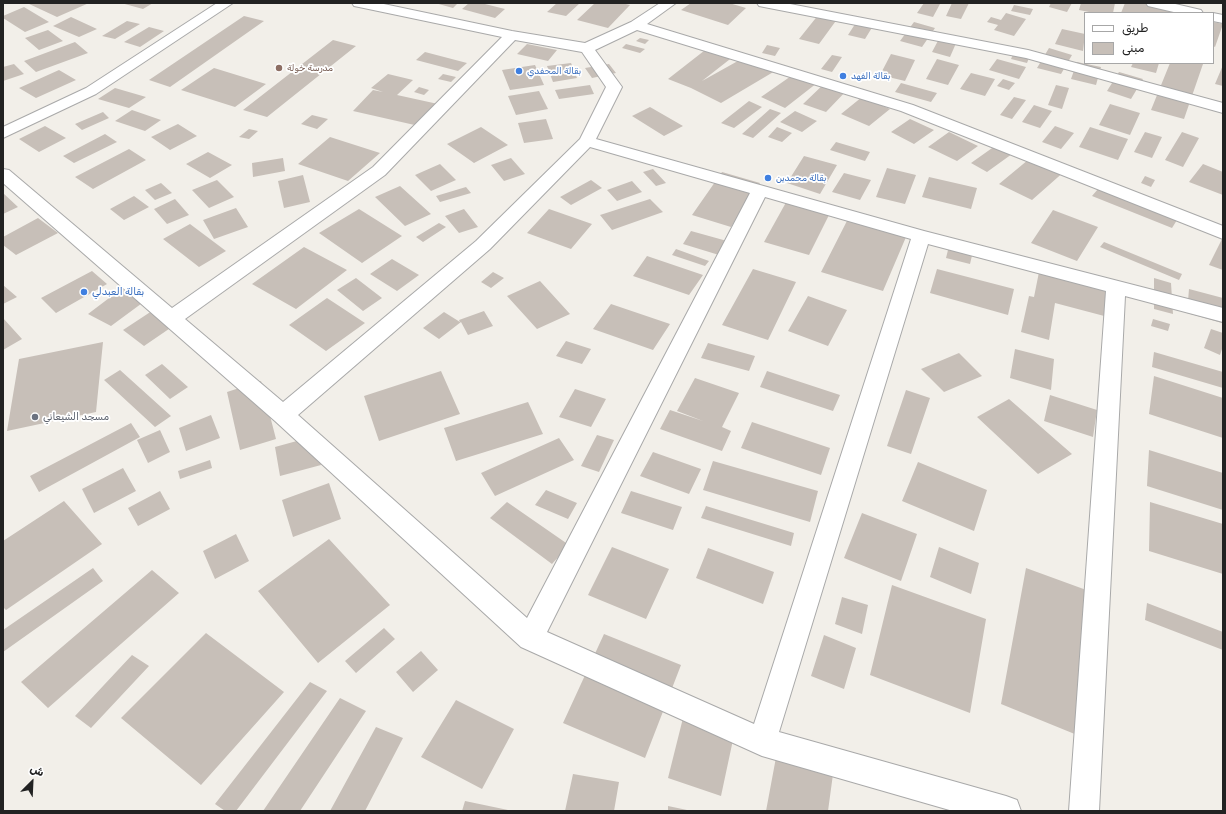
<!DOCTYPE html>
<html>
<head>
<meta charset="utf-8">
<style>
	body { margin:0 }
	#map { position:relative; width:1226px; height:814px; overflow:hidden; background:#f2efe9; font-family:Rubik,"Noto Sans Arabic",sans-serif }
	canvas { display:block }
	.frame { position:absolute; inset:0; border:4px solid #222; pointer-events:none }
	.legend { position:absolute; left:1084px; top:12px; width:130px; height:52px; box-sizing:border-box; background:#fff; border:1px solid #a7a7a7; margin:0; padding:5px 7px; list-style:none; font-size:12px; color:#222 }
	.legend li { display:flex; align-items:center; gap:8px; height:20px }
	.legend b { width:20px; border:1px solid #a7a7a7 }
	.north { position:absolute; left:12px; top:762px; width:40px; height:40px; -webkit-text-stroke:3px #fff; paint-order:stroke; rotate:24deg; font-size:11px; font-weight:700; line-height:16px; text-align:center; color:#222 }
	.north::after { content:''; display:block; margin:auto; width:14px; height:18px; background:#222; clip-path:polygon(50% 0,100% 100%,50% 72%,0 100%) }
</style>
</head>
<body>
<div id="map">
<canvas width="1226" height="814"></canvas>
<div class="frame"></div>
<ul class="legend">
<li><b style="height:5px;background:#fff"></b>طريق</li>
<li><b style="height:11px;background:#c7bfb8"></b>مبنى</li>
</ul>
<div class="north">ش</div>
</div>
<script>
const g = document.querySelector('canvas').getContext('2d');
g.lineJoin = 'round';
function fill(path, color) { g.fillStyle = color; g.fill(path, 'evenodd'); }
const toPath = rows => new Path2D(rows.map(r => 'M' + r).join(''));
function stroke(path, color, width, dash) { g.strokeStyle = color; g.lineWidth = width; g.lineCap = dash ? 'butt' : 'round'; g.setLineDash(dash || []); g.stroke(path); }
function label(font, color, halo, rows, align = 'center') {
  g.font = font + ' Rubik,"Noto Sans Arabic",sans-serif'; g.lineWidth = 3.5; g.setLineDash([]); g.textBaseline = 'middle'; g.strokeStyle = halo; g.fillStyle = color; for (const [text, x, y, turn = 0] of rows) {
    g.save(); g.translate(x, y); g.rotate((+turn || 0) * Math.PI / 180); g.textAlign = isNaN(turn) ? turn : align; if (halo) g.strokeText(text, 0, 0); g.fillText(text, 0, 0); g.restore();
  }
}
const building = toPath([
	[27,3,89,3,57,17],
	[121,3,153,3,143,9],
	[435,3,458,3,453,8],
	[469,3,481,3,505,9,495,18,462,9],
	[557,3,580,3,566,16,547,12],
	[595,3,622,3,630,5,608,28,577,20],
	[691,3,729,3,746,8,728,25,681,10],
	[924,3,940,4,933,17,917,13],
	[952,3,969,3,961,19,946,16],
	[1051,3,1072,3,1067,12,1049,7],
	[1081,3,1115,3,1113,13,1094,13,1079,10],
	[1125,3,1153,3,1179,13,1121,13],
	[1014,5,1033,9,1030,15,1011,11],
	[24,7,49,22,25,32,3,18,3,16],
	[1006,13,1026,19,1014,36,994,30,998,25,987,22,991,17,1001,20],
	[819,14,838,18,819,44,799,39],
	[244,16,264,21,170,87,149,80],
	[71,17,97,29,79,37,53,26],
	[859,18,876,21,865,39,848,35],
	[127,21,140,24,115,39,102,36],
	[914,22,935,28,922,47,900,41],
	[1213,22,1223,24,1215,47,1213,46],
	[149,27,164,31,140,47,124,42],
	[1062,29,1085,34,1083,51,1055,44],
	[48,30,63,41,39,50,25,38],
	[940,37,957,41,950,57,932,52],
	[640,38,649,40,645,44,636,41],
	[333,40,356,46,267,117,243,110],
	[75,42,88,53,36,72,24,61],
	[527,44,557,50,548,61,517,54],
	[626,44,645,49,640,53,622,48],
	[767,45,780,48,775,56,762,53],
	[709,47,734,56,702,81,745,57,775,71,721,103,691,88,668,79],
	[1049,48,1072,55,1061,74,1037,68],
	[1015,50,1031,53,1027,63,1011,59],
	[425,52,467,63,458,71,416,60],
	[891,54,915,60,905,81,880,75],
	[832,55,842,57,832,72,821,69],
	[937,59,959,65,948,85,926,79],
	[997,59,1026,67,1019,79,989,70],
	[1077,62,1101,67,1096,85,1071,79],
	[571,63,577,78,553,82,547,66],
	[1133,63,1159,63,1156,73,1131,67],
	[1170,63,1203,64,1184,119,1151,110],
	[14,64,24,74,3,81,3,67],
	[609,64,616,73,592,78,585,68],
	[535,65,544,85,510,90,502,70],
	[1223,65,1223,86,1215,84],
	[214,68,266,84,235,107,181,90],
	[59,70,76,80,36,98,19,88],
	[1119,72,1143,79,1131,99,1107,91],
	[971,73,995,79,985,96,960,89],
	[388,74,413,80,397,95,438,104,419,126,353,111,373,90,383,92,371,88],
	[443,74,456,77,451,82,438,79],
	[794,74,817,83,785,108,761,97],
	[1003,79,1015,83,1009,90,997,86],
	[827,81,849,88,826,112,803,104],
	[901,83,937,93,931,102,895,92],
	[590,85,594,94,559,99,555,90],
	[1056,85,1069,88,1062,109,1048,105],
	[419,87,429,90,424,95,414,92],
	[115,88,146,97,129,108,98,99],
	[539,91,548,109,516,115,508,96],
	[862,97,890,109,869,126,841,114],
	[1014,97,1026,100,1012,119,1000,115],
	[749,101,762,107,734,128,721,123],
	[1110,104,1140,113,1130,135,1099,125],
	[1034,105,1052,111,1040,128,1022,122],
	[650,107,683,126,664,136,632,116],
	[770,109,781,113,753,138,742,134],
	[132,110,161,120,145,131,115,121],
	[795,111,817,121,802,132,780,122],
	[103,112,109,118,82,130,75,124],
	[312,115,328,119,317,129,301,124],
	[546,119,553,139,524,143,518,123],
	[910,119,934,130,914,144,891,132],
	[178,124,197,136,170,150,151,137],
	[45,126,66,138,39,152,19,139],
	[1055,126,1074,133,1061,149,1042,142],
	[481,127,508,145,474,163,447,144],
	[777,127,792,133,782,142,768,137],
	[1090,127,1128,139,1118,160,1079,147],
	[249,129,258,131,249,139,239,137],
	[949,132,978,146,957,161,928,147],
	[1145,132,1162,137,1152,158,1134,152],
	[1182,132,1199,138,1183,167,1165,160],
	[105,134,117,142,74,163,63,156],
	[330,137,380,153,348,181,298,164],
	[836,142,870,152,865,161,830,150],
	[995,146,1012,154,987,172,971,163],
	[129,149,146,160,93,189,75,177],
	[208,152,232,165,210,178,186,164],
	[1034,155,1066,170,1032,200,999,184],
	[804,156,837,165,820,194,787,183],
	[283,158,285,171,253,177,252,163],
	[511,158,525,174,504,181,491,165],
	[440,164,456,180,431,191,415,175],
	[1203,164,1223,172,1223,195,1189,182],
	[887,168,916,175,905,204,876,197],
	[653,169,666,183,656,186,643,172],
	[722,172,760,183,731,227,692,215],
	[844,173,871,180,860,200,832,192],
	[303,175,310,202,284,208,278,181],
	[1145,176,1155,180,1151,187,1141,183],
	[929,177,977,188,971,209,922,197],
	[217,180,234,197,209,208,192,190],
	[591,180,602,188,571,205,560,197],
	[632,181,642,192,617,201,607,190],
	[161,183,172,193,155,200,145,190],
	[400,186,431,214,405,226,375,197],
	[466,187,471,193,440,202,436,196],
	[1098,189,1177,220,1172,228,1092,196],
	[3,193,18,207,3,214],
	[134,196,149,207,124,220,110,209],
	[789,197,832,209,809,255,764,242],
	[175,199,189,215,167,224,154,209],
	[650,199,663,212,612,230,600,215],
	[236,208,248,227,214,239,203,220],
	[359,209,402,236,362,263,319,233],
	[464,209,478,227,459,233,445,216],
	[549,209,592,224,571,249,527,233],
	[1053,210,1098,227,1077,261,1031,243],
	[851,213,909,230,883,291,821,272],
	[38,218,58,233,16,255,3,245,3,237],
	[439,223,446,227,423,242,416,237],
	[190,224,226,251,199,267,163,239],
	[691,231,727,241,719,255,683,244],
	[1223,237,1223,270,1209,265],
	[950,242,974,247,970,264,946,258],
	[1104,242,1182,274,1179,280,1100,247],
	[304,247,347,270,296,309,252,284],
	[676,249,709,261,705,266,672,255],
	[647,256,703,275,689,295,633,276],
	[392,259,419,275,397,291,370,274],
	[1040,267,1111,285,1108,317,1055,303,1049,340,1021,332,1029,296,1034,297],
	[753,269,796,282,768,340,722,325],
	[937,269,1014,289,1008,315,930,293],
	[92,271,107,284,56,313,41,298],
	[493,272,504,278,491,288,481,282],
	[356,278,382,298,363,311,337,290],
	[1154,278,1171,283,1173,314,1154,309],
	[540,281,570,314,537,329,507,296],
	[3,285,17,297,3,304],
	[125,286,149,298,111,326,88,314],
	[1189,289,1223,298,1222,323,1187,313],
	[808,296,847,310,828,346,788,331],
	[327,298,365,323,326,351,289,325],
	[611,304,670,324,653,350,593,329],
	[161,305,182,320,144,346,123,330],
	[484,311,493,326,468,335,461,322,439,339,423,328,444,312,460,322,459,320],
	[3,318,22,339,3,350],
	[1153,319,1170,324,1168,331,1151,326],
	[1211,329,1223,333,1223,346,1220,355,1204,348],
	[566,341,591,349,582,364,556,356],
	[103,342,96,412,7,431,19,359],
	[708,343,755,356,749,371,701,358],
	[1015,349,1054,359,1051,390,1010,378],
	[1154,352,1223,372,1223,388,1152,367],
	[959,353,982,376,944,392,921,369],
	[162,364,188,387,170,399,145,375],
	[120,370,171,416,155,427,104,380],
	[441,371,460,414,379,441,364,396],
	[767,371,840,395,833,411,760,387],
	[1154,376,1223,398,1223,438,1149,414],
	[695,378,739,393,722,427,731,431,722,451,660,429,670,410,703,421,677,411],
	[261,381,276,439,240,450,227,392],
	[575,389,606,399,591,427,559,417],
	[906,390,930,398,911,454,887,446],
	[1050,395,1097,410,1093,437,1044,421],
	[1009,399,1072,454,1038,474,977,417],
	[528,402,543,434,456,461,444,428],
	[211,415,220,438,186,451,179,428],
	[752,422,830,448,821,475,741,448],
	[131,423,140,437,39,492,30,476],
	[160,430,170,452,148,463,137,440],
	[597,435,614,440,599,472,581,466],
	[315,436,321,465,280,476,275,447],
	[559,438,574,460,495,496,481,473],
	[1149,450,1223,473,1223,510,1147,486],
	[653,452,701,469,689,494,640,476],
	[210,460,212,468,180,479,178,471],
	[713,461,818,491,810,522,703,490],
	[918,462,987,490,974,531,902,501],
	[123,468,136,491,94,513,82,489],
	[329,483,341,519,293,537,282,500],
	[546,490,577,503,568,519,535,505],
	[160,491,170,509,138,526,128,508],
	[631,491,682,507,673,530,621,513],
	[64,501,102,544,6,610,3,607,3,541],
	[507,502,569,545,552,564,490,518],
	[1150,502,1223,524,1223,574,1149,551],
	[706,506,794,533,791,546,701,518],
	[862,513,917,534,901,581,844,558],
	[236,534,249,561,215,579,203,551],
	[329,539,390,605,318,663,258,591],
	[612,547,669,569,646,619,588,595],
	[939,547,979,563,971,594,930,577],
	[708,548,774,572,763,604,696,578],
	[93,568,103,581,3,652,3,630],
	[1026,568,1100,595,1082,737,1001,704],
	[152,570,179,593,48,708,21,682],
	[892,585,986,619,970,713,870,675],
	[842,597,868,605,862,634,835,624],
	[1147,603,1223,632,1223,650,1145,620],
	[384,628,395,639,356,673,345,661],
	[206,633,284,692,201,785,121,718],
	[604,634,681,665,645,758,563,723],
	[824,635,856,648,844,689,811,676],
	[421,651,438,670,413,692,396,672],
	[132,655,149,666,91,728,75,716],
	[310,682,327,691,236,811,225,811,215,804],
	[340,698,366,711,300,811,263,811],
	[456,700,514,729,482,789,421,757],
	[686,706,737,721,721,796,668,778],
	[376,727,403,738,365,811,330,811],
	[780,736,836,752,828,811,766,811],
	[573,774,619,782,614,811,565,811],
	[465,801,508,810,508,811,462,811],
	[668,806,687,810,687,811,668,811]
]);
const minor = toPath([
	[217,3,233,3,96,94,3,138,3,127,86,88,217,3],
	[352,3,379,3,512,31,585,43,631,22,660,3,676,3,647,24,913,105,1223,226,1223,239,901,111,637,30,595,50,622,87,596,139,924,231,1223,308,1223,322,1125,296,1099,811,1069,811,1106,291,928,244,779,732,1006,796,1017,800,1021,811,953,811,762,756,521,647,275,421,3,183,3,169,9,170,172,308,373,167,502,37,359,7,354,6,352,3],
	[515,40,582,52,606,87,580,139,476,241,283,402,185,319,385,175,515,40],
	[590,147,750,193,527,618,298,415,490,249,590,147],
	[765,197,911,239,754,724,547,632,765,197],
	[757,3,785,3,1028,50,1223,103,1223,113,1026,58,764,7,759,6,757,3],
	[1146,3,1171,3,1201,10,1203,13,1178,13,1148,6,1146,3],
	[1212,13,1213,13,1223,15,1223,23,1213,21,1212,13]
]);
const markers = [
	[279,68,4,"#8d6e63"],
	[519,71,4,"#3f7fe0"],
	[843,76,4,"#3f7fe0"],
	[768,178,4,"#3f7fe0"],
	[84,292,4,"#3f7fe0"],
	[35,417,4,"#6b7280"]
];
const farEducationnames = [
	["مدرسة خولة",287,68]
];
const farShopnames = [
	["بقالة المحفدي",527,71],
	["بقالة الفهد",851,76],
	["بقالة محمدين",776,178]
];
const shopNames = [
	["بقالة العبدلي",92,292]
];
const worshipNames = [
	["مسجد الشيعاني",43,417]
];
fill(building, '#c7bfb8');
stroke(minor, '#a9a9a9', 2);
fill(minor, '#fff');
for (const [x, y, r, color] of markers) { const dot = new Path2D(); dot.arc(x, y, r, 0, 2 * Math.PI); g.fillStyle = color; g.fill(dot); stroke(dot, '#fff', 1.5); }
label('9px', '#785e54', '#fff', farEducationnames, 'left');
label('9px', '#366cbe', '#fff', farShopnames, 'left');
label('10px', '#366cbe', '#fff', shopNames, 'left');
label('10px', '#5b616d', '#fff', worshipNames, 'left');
</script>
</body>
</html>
